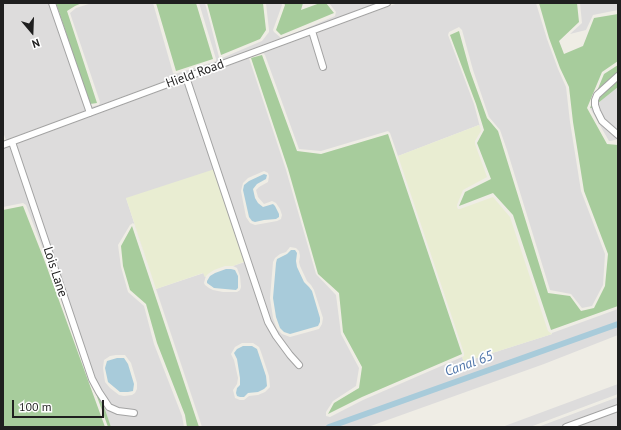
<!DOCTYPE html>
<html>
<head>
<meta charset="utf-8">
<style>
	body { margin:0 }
	#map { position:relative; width:621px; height:430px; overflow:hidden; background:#efede5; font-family:"PT Sans",sans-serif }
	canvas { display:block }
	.frame { position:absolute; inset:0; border:4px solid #1f1f1f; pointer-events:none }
	.north { position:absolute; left:12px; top:12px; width:40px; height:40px; -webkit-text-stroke:3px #fff; paint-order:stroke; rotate:161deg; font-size:11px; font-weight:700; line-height:16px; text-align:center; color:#1f1f1f }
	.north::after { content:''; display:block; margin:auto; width:14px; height:18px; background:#1f1f1f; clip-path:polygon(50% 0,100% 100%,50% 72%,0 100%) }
	.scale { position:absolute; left:12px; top:400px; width:92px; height:18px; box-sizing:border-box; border:2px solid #1f1f1f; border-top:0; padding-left:5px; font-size:12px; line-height:14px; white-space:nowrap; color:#1f1f1f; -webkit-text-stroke:3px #fff; paint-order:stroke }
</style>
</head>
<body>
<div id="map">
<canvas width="621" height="430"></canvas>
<div class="frame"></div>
<div class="north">N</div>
<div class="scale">100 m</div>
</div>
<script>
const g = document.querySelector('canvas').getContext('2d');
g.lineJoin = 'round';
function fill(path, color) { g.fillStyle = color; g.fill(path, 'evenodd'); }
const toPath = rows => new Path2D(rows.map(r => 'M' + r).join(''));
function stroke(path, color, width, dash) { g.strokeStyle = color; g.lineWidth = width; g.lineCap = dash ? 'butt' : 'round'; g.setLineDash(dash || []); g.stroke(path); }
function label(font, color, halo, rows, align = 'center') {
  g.font = font + ' "PT Sans",sans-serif'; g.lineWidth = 3.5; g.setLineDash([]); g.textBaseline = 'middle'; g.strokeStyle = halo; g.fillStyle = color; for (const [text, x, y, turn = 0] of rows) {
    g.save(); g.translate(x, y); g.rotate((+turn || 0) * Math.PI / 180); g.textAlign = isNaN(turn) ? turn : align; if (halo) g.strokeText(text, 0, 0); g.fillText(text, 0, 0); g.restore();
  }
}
const residential = toPath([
	[3,3,53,3,90,107,99,105,100,102,70,13,76,8,92,3,153,3,173,73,175,74,216,61,216,59,199,3,205,3,219,57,220,58,222,58,262,41,269,32,269,30,266,3,281,3,282,5,273,30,274,32,281,38,6,140,3,132],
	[329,3,377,3,286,37,335,16,336,12],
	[398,3,536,3,547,39,558,69,566,87,570,122,581,191,605,254,603,285,592,306,582,308,571,294,550,290,507,150,500,130,489,117,473,70,462,30,459,27,449,32,448,35,474,104,481,131,479,125,398,156,390,133,388,131,321,151,299,149,265,55,263,53],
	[580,3,618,3,618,10,593,15,586,30,570,34,582,23],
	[249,58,286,170,316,274,336,295,341,334,359,368,356,386,333,401,326,412,326,416,330,417,363,400,462,357,464,362,552,334,552,333,618,309,618,335,544,364,368,427,202,427,156,289,204,273,205,277,206,276,205,279,204,283,205,285,209,288,213,290,223,292,237,292,240,290,241,287,240,276,237,268,233,266,245,262,126,198,151,275,135,225,133,223,130,225,118,245,121,267,128,292,144,306,154,344,182,416,184,427,111,427,65,293,60,294,26,205,23,203,3,207,3,149],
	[264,171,268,173,269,176,268,182,259,187,256,190,258,197,264,204,272,201,276,203,280,209,282,215,281,219,277,221,255,225,250,223,246,217,241,191,243,183,248,178],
	[290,247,296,248,299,251,300,256,299,262,300,266,307,281,311,285,314,290,323,318,322,324,319,329,290,337,282,334,277,329,273,318,270,298,273,262,275,258,280,254,286,252],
	[242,343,253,343,259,347,261,352,269,376,270,387,265,392,258,395,249,396,244,400,240,400,235,398,233,390,237,384,238,378,234,360,231,354,235,347],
	[116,355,125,355,131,363,137,383,137,389,135,393,132,395,124,396,119,395,110,388,105,382,103,368,104,360,110,356],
	[618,87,618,139,611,141,609,141,590,108,592,108],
	[618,384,618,394,530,427,502,427],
	[618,397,618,427,538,427]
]);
const farmland = toPath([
	[479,125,481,131,475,141,475,144,487,177,463,190,457,205,457,207,458,209,460,209,493,197,510,217,548,331,552,334,464,362,462,357,464,356,464,353,398,156],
	[218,168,246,261,233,266,225,266,214,270,208,274,205,277,203,273,156,289,126,198]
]);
const forest = toPath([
	[56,3,82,3,75,6,67,11,97,103,90,104],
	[156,3,196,3,213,59,176,71],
	[207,3,263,3,266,30,260,39,221,55],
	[284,3,303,3,301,10,320,3,326,3,334,13,281,35,276,30,285,5],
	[539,3,577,3,579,22,559,41,564,54,583,46,594,18,618,14,618,61,602,72,587,108,607,144,618,145,618,306,551,330,513,215,493,193,459,206,465,192,491,179,477,143,484,130,476,104,450,35,459,31,470,71,487,118,498,131,548,293,570,296,581,311,594,308,605,286,608,254,584,191,573,122,569,87,560,68,549,38],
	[262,55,297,151,321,154,388,134,462,354,362,397,328,414,334,403,359,388,362,367,343,332,339,293,318,274,288,169,251,58],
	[618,65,618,87,592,108,590,108,604,74],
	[23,206,45,262,105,427,3,427,3,210],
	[132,226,199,427,187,427,185,415,157,343,146,304,130,290,123,266,121,246],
	[65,292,111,427,108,427,60,294]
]);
const water = toPath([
	[264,174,267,175,266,179,257,184,253,189,255,198,258,203,263,207,273,204,275,206,279,214,279,217,276,219,264,220,255,222,252,221,249,217,243,190,244,185,249,181],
	[291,250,295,250,297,253,296,261,297,267,304,282,309,287,312,291,320,318,320,322,318,326,290,334,284,332,280,328,276,317,273,298,276,263,277,259,287,254],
	[226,269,231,269,235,270,238,276,238,288,236,290,214,288,207,283,207,281,210,276,215,273],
	[243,346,252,346,257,349,266,376,267,386,264,389,258,392,248,393,244,397,240,397,237,396,236,393,237,388,240,385,240,378,237,359,234,353,237,349],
	[117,358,124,358,128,364,134,384,133,391,128,392,120,392,108,382,105,368,107,361]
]);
const canal = toPath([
	[329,427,618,324]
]);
const minor = toPath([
	[52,3,90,113],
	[312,31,323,67],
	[618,76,597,95,595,100,595,105,597,111,602,121,618,135],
	[186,77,268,322,276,336,290,355,299,365],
	[12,142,92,379,99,392,109,407,118,411,134,413],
	[3,145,387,3],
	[566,427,618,408]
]);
const streetNames = [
	["Hield Road",195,74,-20],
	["Lois Lane",55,272,72]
];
const waterNames = [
	["Canal 65",469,364,-20]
];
fill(residential, '#dddcdc');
fill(farmland, '#e9edd2');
fill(forest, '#a7cc9c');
fill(water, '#a8cbda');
stroke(canal, '#a8cbda', 6);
stroke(minor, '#a3a3a3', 8);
stroke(minor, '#fff', 6);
label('13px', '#1f1f1f', '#fff', streetNames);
label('italic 14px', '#5076aa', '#fff', waterNames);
</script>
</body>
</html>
